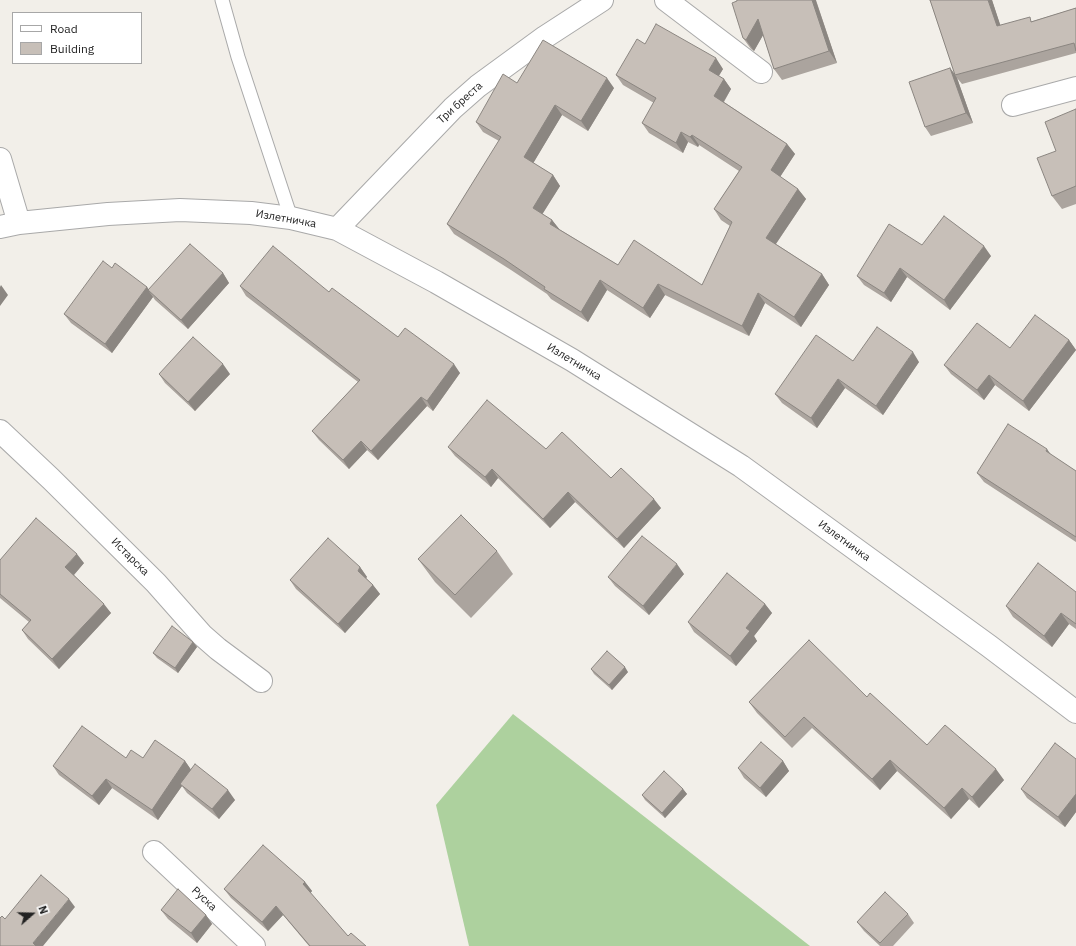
<!DOCTYPE html>
<html>
<head>
<meta charset="utf-8">
<style>
	body { margin:0 }
	#map { position:relative; width:1076px; height:946px; overflow:hidden; background:#f2efe9; font-family:"IBM Plex Sans",sans-serif }
	canvas { display:block }
	.legend { position:absolute; left:12px; top:12px; width:130px; height:52px; box-sizing:border-box; background:#fff; border:1px solid #a7a7a7; margin:0; padding:5px 7px; list-style:none; font-size:12px; color:#222 }
	.legend li { display:flex; align-items:center; gap:8px; height:20px }
	.legend b { width:20px; border:1px solid #a7a7a7 }
	.north { position:absolute; left:12px; top:894px; width:40px; height:40px; -webkit-text-stroke:3px #fff; paint-order:stroke; rotate:70deg; font-size:11px; font-weight:700; line-height:16px; text-align:center; color:#222 }
	.north::after { content:''; display:block; margin:auto; width:14px; height:18px; background:#222; clip-path:polygon(50% 0,100% 100%,50% 72%,0 100%) }
</style>
</head>
<body>
<div id="map">
<canvas width="1076" height="946"></canvas>
<ul class="legend">
<li><b style="height:5px;background:#fff"></b>Road</li>
<li><b style="height:11px;background:#c7bfb8"></b>Building</li>
</ul>
<div class="north">N</div>
</div>
<script>
const g = document.querySelector('canvas').getContext('2d');
g.lineJoin = 'round';
function fill(path, color) { g.fillStyle = color; g.fill(path, 'evenodd'); }
const toPath = rows => new Path2D(rows.map(r => 'M' + r).join(''));
function stroke(path, color, width, dash) { g.strokeStyle = color; g.lineWidth = width; g.lineCap = dash ? 'butt' : 'round'; g.setLineDash(dash || []); g.stroke(path); }
function label(font, color, halo, rows, align = 'center') {
  g.font = font + ' "IBM Plex Sans",sans-serif'; g.lineWidth = 3; g.setLineDash([]); g.textBaseline = 'middle'; g.strokeStyle = halo; g.fillStyle = color; for (const [text, x, y, turn = 0] of rows) {
    g.save(); g.translate(x, y); g.rotate((+turn || 0) * Math.PI / 180); g.textAlign = isNaN(turn) ? turn : align; if (halo) g.strokeText(text, 0, 0); g.fillText(text, 0, 0); g.restore();
  }
}
const forest = toPath([
	[513,714,810,946,469,946,436,805]
]);
const lane = toPath([
	[222,0,238,57,291,218]
]);
const street = toPath([
	[666,0,761,72],
	[1013,105,1076,88],
	[0,159,19,223],
	[0,227,19,223,108,214,180,210,251,213,291,218,337,229,436,282,572,360,741,466,989,646,1076,712],
	[337,229,453,108,478,86,545,37,602,0],
	[0,431,51,479,156,583,202,635,218,649,261,681],
	[154,852,254,946]
]);
const wall = toPath([
	[737,0,816,0,837,63,782,80,774,69,763,35,754,51,751,49,743,38],
	[930,0,992,0,1000,25,1033,21,1076,8,1076,53,962,84,957,78,973,123,931,136,925,127,950,68,955,74],
	[645,44,723,69,719,76,724,79,731,89,724,102,787,144,795,154,780,177,798,189,806,199,776,244,822,274,829,285,801,327,765,303,749,336,665,295,650,318,607,290,588,322,551,299,547,294,511,270,454,234,447,224,499,141,483,132,476,122,517,83,614,88,588,131,562,115,533,163,553,175,560,186,542,214,552,220,559,229,618,265,702,285,730,226,721,220,714,209,739,171,699,145,698,147,688,142,683,153,649,133,642,123,654,103,623,85,616,75],
	[1076,109,1076,204,1062,209,1052,196,1056,151],
	[922,245,991,256,950,310,907,277,891,302,864,285,857,276],
	[112,268,147,287,149,290,223,273,229,283,188,329,155,300,153,297,112,353,71,323,64,314],
	[240,286,329,292,398,337,460,373,433,411,427,406,378,460,367,450,349,469,319,440,312,431,358,382,246,296],
	[1069,340,1076,350,1029,411,995,385,984,400,951,374,944,365,1010,348],
	[853,361,919,362,883,415,845,388,817,428,782,403,775,394],
	[159,374,230,374,195,411,165,383],
	[448,447,546,449,611,478,661,508,624,548,575,502,550,528,498,478,491,487,455,456],
	[1051,455,1076,471,1076,542,984,482,977,473],
	[497,551,513,574,471,618,435,582,418,559],
	[0,560,84,563,74,575,111,613,59,669,28,639,22,630,29,622,0,598],
	[360,567,367,577,366,578,373,585,380,594,345,633,296,589,290,580],
	[684,574,649,615,615,586,608,577],
	[1076,592,1076,629,1069,624,1052,647,1013,617,1006,606],
	[765,604,772,613,754,636,757,641,736,666,694,632,688,622],
	[193,642,197,647,178,673,157,658,153,653],
	[591,669,628,672,612,690,594,674],
	[867,697,927,745,1004,780,979,808,969,799,951,819,897,771,880,790,812,728,792,748,757,713,749,702],
	[126,758,143,758,185,761,191,770,235,800,219,819,187,793,182,786,158,820,112,788,99,805,59,775,53,766],
	[1076,759,1076,812,1065,827,1027,798,1021,789],
	[783,761,789,771,766,797,744,778,738,768],
	[683,789,687,794,665,818,645,800,642,795],
	[305,882,312,891,310,893,348,936,366,946,309,946,283,915,268,931,231,898,224,889],
	[161,910,206,915,212,924,197,943,168,919],
	[908,914,914,923,893,946,880,946,864,931,857,922]
]);
const shadedWall = toPath([
	[812,0,816,0,816,1,837,63,829,51],
	[988,0,992,0,1004,36,997,26],
	[758,19,766,30,754,51,746,40],
	[716,58,723,69,716,80,709,70],
	[950,68,957,78,973,123,966,113],
	[607,78,614,88,588,131,581,121],
	[724,79,731,89,721,106,714,96],
	[555,105,562,115,531,167,524,157],
	[681,132,688,142,683,153,676,143],
	[692,135,699,145,698,147,690,137],
	[787,144,795,154,778,180,771,170],
	[553,175,560,186,540,218,533,208],
	[798,189,806,199,773,248,766,238],
	[552,220,560,230,550,224],
	[984,246,991,256,950,310,944,300],
	[900,268,907,277,891,302,884,293],
	[223,273,229,283,188,329,181,320],
	[822,274,829,285,801,327,794,317],
	[600,280,607,290,588,322,581,312],
	[658,284,665,295,650,318,643,308],
	[1,285,8,295,0,306,0,287],
	[147,287,151,293,148,290,153,297,112,353,105,344],
	[758,293,765,303,749,336,742,326],
	[1069,340,1076,350,1029,411,1023,401],
	[913,352,919,362,883,415,876,406],
	[223,364,230,374,195,411,188,402],
	[454,364,460,373,433,411,427,401],
	[989,375,995,385,984,400,977,390],
	[838,379,845,388,817,428,811,418],
	[421,397,427,406,378,460,371,451],
	[361,441,367,450,349,469,343,460],
	[1047,449,1054,459,1046,451],
	[492,469,498,478,491,487,485,477],
	[568,492,575,502,550,528,543,519],
	[654,499,661,508,624,548,617,539],
	[77,554,84,563,72,577,65,567],
	[677,564,684,574,649,615,643,606],
	[360,567,367,577,364,580,358,571],
	[373,585,380,594,345,633,338,624],
	[104,604,111,613,59,669,52,659],
	[765,604,772,613,754,636,757,641,736,666,730,656,746,628],
	[1061,613,1069,624,1052,647,1044,636],
	[193,642,197,647,178,673,175,668],
	[625,667,628,672,612,690,609,685],
	[890,760,897,771,880,790,872,779],
	[185,761,192,771,180,784,182,786,158,820,152,810],
	[783,761,789,771,766,797,760,788],
	[996,769,1004,780,979,808,972,797],
	[106,779,112,788,99,805,92,796],
	[962,788,969,799,951,819,944,808],
	[683,789,687,794,665,818,662,813],
	[228,790,235,800,219,819,212,809],
	[1076,794,1076,812,1065,827,1058,817],
	[305,882,312,891,310,894,303,884],
	[69,899,75,907,43,946,35,946,33,943],
	[276,906,283,915,268,931,262,922],
	[206,915,212,924,197,943,191,933]
]);
const building = toPath([
	[737,0,812,0,829,51,774,69,758,19,746,40,743,38,732,3,737,1,737,0],
	[930,0,988,0,997,26,1030,17,1031,22,1076,8,1076,51,1074,43,955,75,930,0],
	[656,24,716,58,709,70,724,79,714,96,787,144,771,170,798,189,766,238,822,274,794,317,758,293,742,326,658,284,643,308,600,280,581,312,544,289,545,287,504,259,447,224,501,137,476,122,503,74,517,83,543,40,607,78,581,121,555,105,524,157,553,175,533,208,552,220,550,224,618,265,634,240,702,285,732,222,714,209,742,167,692,135,690,137,681,132,676,143,642,123,656,98,616,75,637,39,645,44,656,24],
	[950,68,966,113,925,127,909,82,950,68],
	[1076,109,1076,186,1052,196,1037,158,1056,151,1045,122,1076,109],
	[944,216,984,246,944,300,900,268,884,293,857,276,889,224,922,245,944,216],
	[190,244,223,273,181,320,148,290,190,244],
	[273,246,329,292,332,288,398,337,405,328,454,364,427,401,421,397,371,451,361,441,343,460,312,431,360,380,240,286,273,246],
	[103,261,112,268,115,263,147,287,105,344,64,314,103,261],
	[1035,315,1069,340,1023,401,989,375,977,390,944,365,977,323,1010,348,1035,315],
	[877,327,913,352,876,406,838,379,811,418,775,394,816,335,853,361,877,327],
	[193,337,223,364,188,402,159,374,193,337],
	[487,400,546,449,562,432,611,478,621,468,654,499,617,539,568,492,543,519,492,469,485,477,448,447,487,400],
	[1008,424,1047,449,1046,451,1076,471,1076,537,977,473,1008,424],
	[461,515,497,551,455,595,418,559,461,515],
	[36,518,77,554,65,567,104,604,52,659,22,630,31,620,0,594,0,560,36,518],
	[642,536,677,564,643,606,608,577,642,536],
	[328,538,360,567,358,571,373,585,338,624,290,580,328,538],
	[1038,563,1076,592,1076,624,1061,613,1044,636,1006,606,1038,563],
	[727,573,765,604,746,628,750,631,730,656,688,622,727,573],
	[172,626,193,642,175,668,153,653,172,626],
	[809,640,867,697,870,693,927,745,945,725,996,769,972,797,962,788,944,808,890,760,872,779,804,717,785,737,749,702,809,640],
	[607,651,625,667,609,685,591,669,607,651],
	[82,726,126,758,131,750,143,758,155,740,185,761,152,810,106,779,92,796,53,766,82,726],
	[761,742,783,761,760,788,738,768,761,742],
	[1055,743,1076,759,1076,794,1058,817,1021,789,1055,743],
	[195,764,228,790,212,809,180,784,195,764],
	[664,771,683,789,662,813,642,795,664,771],
	[263,845,305,882,303,884,348,936,351,933,366,946,310,946,276,906,262,922,224,889,263,845],
	[41,875,69,899,33,943,36,946,0,946,0,918,2,916,5,919,41,875],
	[178,889,206,915,191,933,161,910,178,889],
	[885,892,908,914,880,943,857,922,885,892]
]);
const streetNames = [
	["Три бреста",460,103,-42],
	["Излетничка",286,219,10],
	["Излетничка",574,362,31],
	["Излетничка",844,541,36],
	["Истарска",130,557,45],
	["Руска",204,899,43]
];
fill(forest, '#add19e');
stroke(lane, '#a9a9a9', 15);
stroke(street, '#a9a9a9', 24);
stroke(lane, '#fff', 13);
stroke(street, '#fff', 22);
fill(wall, '#aba49e');
fill(shadedWall, '#8b8681');
fill(building, '#c7bfb8');
stroke(building, '#8b8681', 1);
label('11px', '#222', '#fff', streetNames);
</script>
</body>
</html>
